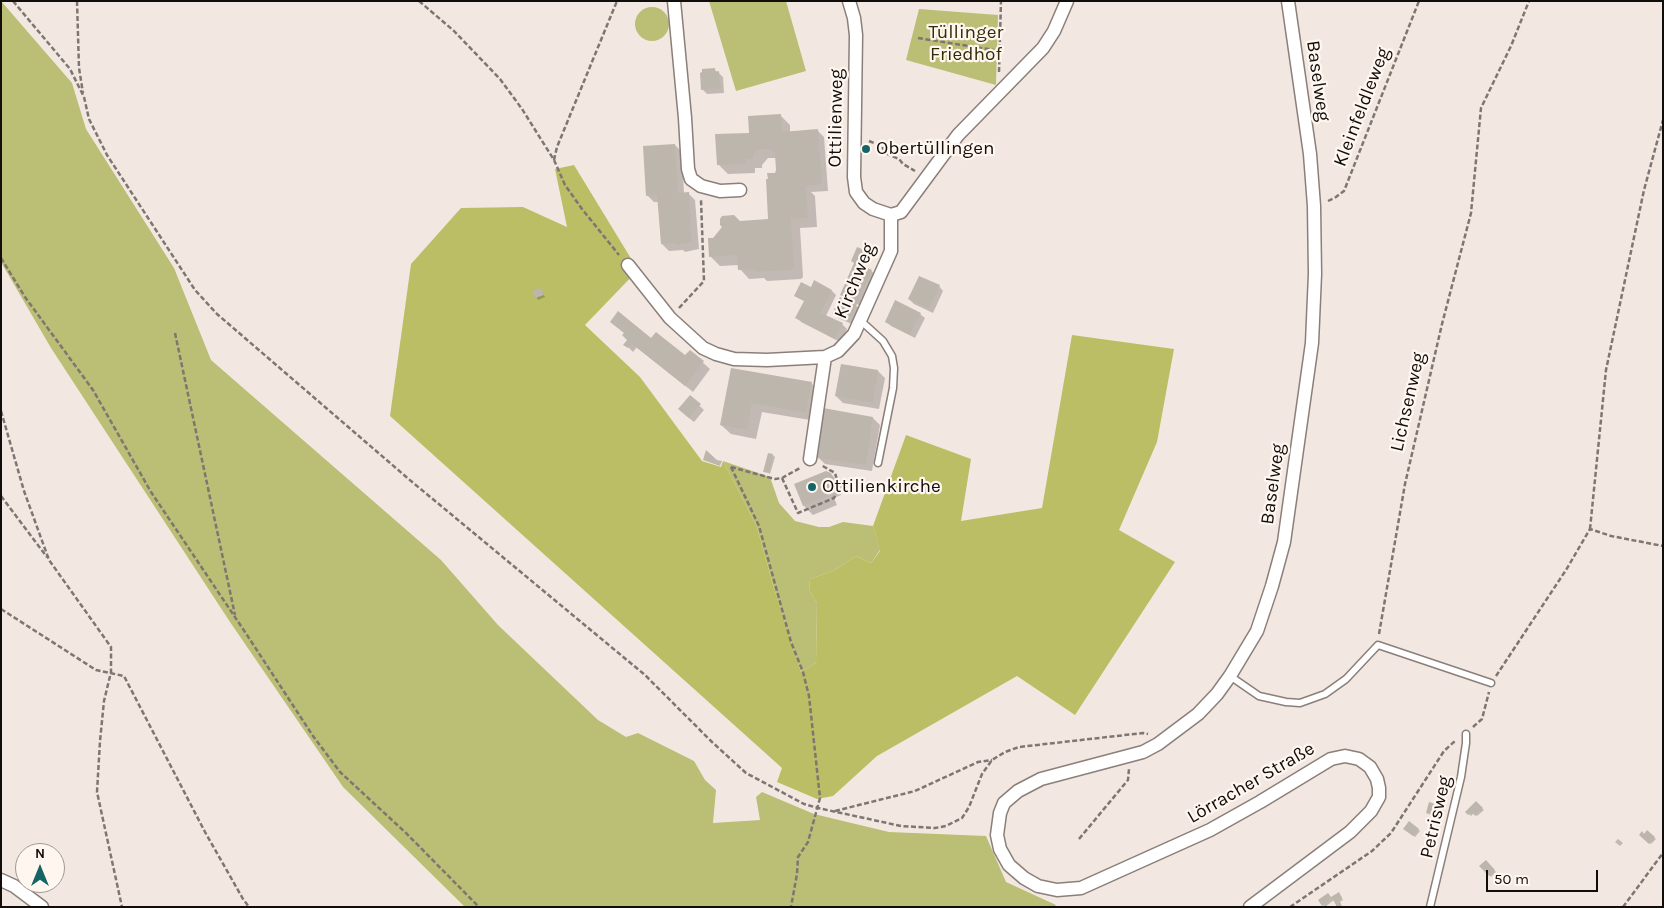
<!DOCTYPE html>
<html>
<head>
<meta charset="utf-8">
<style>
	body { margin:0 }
	#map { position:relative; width:1664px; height:908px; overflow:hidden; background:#f3e8e1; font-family:Karla,sans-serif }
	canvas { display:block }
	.frame { position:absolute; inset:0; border:2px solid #100d0a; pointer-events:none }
	.north { position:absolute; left:15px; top:843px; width:50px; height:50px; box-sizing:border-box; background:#fff6f0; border:1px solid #9f9994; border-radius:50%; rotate:0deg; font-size:14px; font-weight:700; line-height:20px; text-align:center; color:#100d0a }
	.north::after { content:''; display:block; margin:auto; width:18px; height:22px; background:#156566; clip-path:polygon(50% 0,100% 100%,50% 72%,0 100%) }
	.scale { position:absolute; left:1486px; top:870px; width:112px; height:22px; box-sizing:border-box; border:2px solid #100d0a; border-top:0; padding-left:6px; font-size:15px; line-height:18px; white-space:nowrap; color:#100d0a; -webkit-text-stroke:4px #fff6f0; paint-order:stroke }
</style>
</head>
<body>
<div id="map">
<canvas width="1664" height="908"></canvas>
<div class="frame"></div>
<div class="north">N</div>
<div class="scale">50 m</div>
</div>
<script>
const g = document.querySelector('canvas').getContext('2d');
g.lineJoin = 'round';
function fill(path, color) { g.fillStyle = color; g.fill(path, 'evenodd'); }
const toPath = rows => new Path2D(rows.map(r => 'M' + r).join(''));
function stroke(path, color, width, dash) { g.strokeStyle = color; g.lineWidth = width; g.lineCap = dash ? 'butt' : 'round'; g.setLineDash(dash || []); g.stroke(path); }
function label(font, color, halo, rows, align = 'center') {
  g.font = font + ' Karla,sans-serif'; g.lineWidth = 4.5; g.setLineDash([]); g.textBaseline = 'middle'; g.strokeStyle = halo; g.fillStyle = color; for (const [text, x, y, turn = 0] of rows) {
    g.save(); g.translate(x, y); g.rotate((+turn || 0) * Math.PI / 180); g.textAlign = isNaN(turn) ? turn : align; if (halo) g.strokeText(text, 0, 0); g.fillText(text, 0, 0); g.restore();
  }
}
const green = toPath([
	[1,1,72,83,86,129,174,268,211,360,441,560,498,625,598,720,626,737,638,733,694,761,705,780,716,790,713,823,760,820,756,797,762,792,814,814,889,832,986,836,1006,882,1056,905,1054,907,465,907,343,787,230,622,51,348,1,262],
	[709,1,786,1,806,71,736,91],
	'635 24a17 17 0 1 1 34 0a17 17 0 1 1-34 0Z',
	[919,9,998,15,996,85,906,60],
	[723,461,770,477,779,503,795,521,819,527,829,527,843,522,873,526,880,550,871,563,856,556,833,571,810,579,809,590,817,603,816,663,801,672,773,585,757,527]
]);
const forest = toPath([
	[574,165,638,270,585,325,640,377,702,461,721,467,723,461,757,527,773,585,801,672,816,663,817,603,809,590,810,579,833,571,856,556,871,563,880,551,873,526,906,435,971,459,961,521,1042,508,1072,335,1174,349,1157,442,1119,530,1175,562,1075,715,1017,676,877,756,833,796,817,799,777,782,782,768,390,416,411,264,461,208,523,207,567,227,555,169]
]);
const shadow = toPath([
	[714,69,723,77,724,93,707,94,703,90],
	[780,115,790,125,790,132,817,130,824,137,828,191,811,192,815,196,817,227,800,228,803,277,801,279,767,281,764,278,749,279,740,269,739,265,720,266,711,257,713,239,739,222,769,220,777,170,776,158,768,158,762,165,762,168,755,168,755,173,728,174,719,165,751,134],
	[675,145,682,152,684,194,688,193,695,200,699,249,685,252,683,250,669,251,662,244,659,202,654,202,647,195],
	[858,249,870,255,865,268,871,271,876,275,863,306,853,303,861,310,854,325,838,318,834,313,849,302,842,295,855,263],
	[815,282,832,291,836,295,826,316,842,324,847,329,840,342,801,322,797,317,805,301,797,297,811,289],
	[939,286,943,291,933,313,914,304,909,299],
	[541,289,545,297,538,300,534,292],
	[920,314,925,318,915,338,891,326,886,322],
	[652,340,685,357,690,351,710,369,693,392,637,347,633,352,625,344],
	[842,365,878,371,885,378,879,409,843,403,836,396],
	[732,369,811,383,821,393,816,421,762,412,756,439,731,434,721,425],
	[690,397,704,410,694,422,684,414],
	[873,418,880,425,872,471,825,464,818,457],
	[773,455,775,457,770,474,765,471],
	[831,474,841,484,843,490,841,495,834,498,837,505,813,515,804,506,795,485],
	[1476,803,1484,810,1477,816,1474,813,1471,816,1467,812],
	[1442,807,1444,809,1442,814,1436,812,1434,816,1427,813],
	[1418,829,1420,831,1415,837,1406,830],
	[1648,832,1656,839,1651,844,1640,834,1644,835],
	[1618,839,1623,843,1620,846,1615,842],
	[1486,862,1496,872,1491,877,1481,866],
	[1341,896,1343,900,1340,902,1342,907,1338,907,1334,900,1325,907,1323,905,1331,898]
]);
const building = toPath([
	[715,68,715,72,719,71,721,89,701,90,700,73,702,72,702,69],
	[781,114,782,132,818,129,822,184,806,186,808,218,791,219,794,267,791,270,756,272,756,269,738,270,737,255,709,257,708,238,713,238,722,227,720,225,720,219,722,216,734,215,740,221,768,219,766,179,768,179,767,173,775,173,776,170,775,154,770,149,758,149,753,155,753,159,746,159,746,164,717,165,715,134,749,133,748,116],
	[675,144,678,193,689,192,692,242,676,245,676,243,661,244,657,195,646,196,643,146],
	[857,247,869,252,863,266,872,270,858,303,840,295,854,263,851,261],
	[919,276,940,285,929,309,908,299],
	[814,280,832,290,821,313,843,323,835,339,795,318,804,301,794,296,801,282,811,287],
	[541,288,544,295,535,298,532,291],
	[840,297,857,304,849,321,832,314],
	[895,300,921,313,910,335,885,322],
	[618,311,651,338,656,332,685,355,690,350,704,361,685,386,632,344,628,348,623,345,627,340,622,335,624,333,610,322],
	[841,364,878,370,873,403,835,396],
	[731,368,812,382,806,413,752,403,747,430,720,425],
	[690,395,701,404,689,418,678,409],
	[823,408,873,417,866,465,817,458],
	[706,450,717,460,722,461,720,466,703,460],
	[768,453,773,454,769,473,763,472],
	[826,471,831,473,834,480,832,486,825,489,828,496,803,506,794,484],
	[1476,801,1483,808,1475,816,1472,812,1468,815,1465,812],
	[1429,802,1442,806,1440,813,1434,811,1432,815,1426,813],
	[1409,821,1419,829,1413,836,1403,829],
	[1647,830,1655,837,1649,844,1639,835,1642,831,1644,834],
	[1486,860,1495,870,1489,876,1479,866],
	[1339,892,1342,898,1339,900,1342,907,1337,907,1332,898,1322,906,1318,900,1328,893,1331,897]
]);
const path = toPath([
	[13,1,70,69,84,97,89,119,107,155,195,290,217,314,411,481,645,675,712,742,746,773,804,804,818,808,901,826,935,828,946,826,962,818,969,807,982,774,992,760,1005,752,1019,747,1143,733,1148,734],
	[77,1,79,68,83,93],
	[419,1,454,31,500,79,522,109,554,160,565,185,582,209,619,255],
	[918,38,1000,51],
	[999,72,1001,1],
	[869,141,882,146,885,153,899,159,903,164,915,171],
	[554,160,557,147,617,1],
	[1328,201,1336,197,1344,191,1419,1],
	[1,258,25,297,93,390,151,492,247,635,313,736,340,772,406,833,479,907],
	[679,308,704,281,701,200],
	[175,333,235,615],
	[1,411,24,491,49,560,111,647,111,672,104,701,100,741,97,792,122,907],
	[731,467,759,526,791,642,803,672,809,696,820,798,808,842,798,857,797,874,791,907],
	[731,467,775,479,782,478,800,468],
	[782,478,798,513,834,498,837,491,837,480,835,473,821,465],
	[1,496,47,557],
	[1590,529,1606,370,1644,190,1663,120],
	[1,609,96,670,124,676,205,832,243,899,249,907],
	[1379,634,1405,484,1442,324,1471,213,1481,108,1511,46,1529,1],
	[1496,676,1566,570,1590,529,1611,536,1663,546],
	[1473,727,1482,719,1489,692],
	[835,811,915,791,978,762,992,760],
	[1079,839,1128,780,1129,769],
	[1290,907,1372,851,1391,833,1444,751,1455,741],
	[1623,907,1663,853]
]);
const service = toPath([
	[860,320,883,341,892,356,894,368,893,388,878,463],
	[1230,676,1259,696,1286,702,1300,703,1325,694,1346,679,1378,645,1491,683],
	[1430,907,1461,777,1466,743,1466,734]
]);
const minor = toPath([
	[674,1,685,118,688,169,691,179,701,186,720,191,740,190],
	[849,1,854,18,856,35,854,177,856,192,864,203,873,209,891,215],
	[891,215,901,212,958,135,1043,48,1054,31,1067,1],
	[628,265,670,318,703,348,716,354,734,359,767,360,825,357,838,351,854,334,891,251,891,215],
	[810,459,825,357],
	[1,880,14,886,42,907],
	[1250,907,1350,832,1371,811,1379,797,1379,788,1377,779,1370,767,1359,759,1345,756,1331,759,1260,802,1210,830,1081,888,1057,890,1038,886,1024,878,1009,865,1000,849,997,835,1000,813,1004,803,1018,791,1041,779,1143,752,1158,744,1198,714,1217,694,1230,676,1257,631,1272,586,1284,542,1312,343,1315,274,1314,206,1310,154,1288,1]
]);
const markers = [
	[866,149,5,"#156566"],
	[812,487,5,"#156566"]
];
const parkNames = [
	["Tüllinger",966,33],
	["Friedhof",966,55]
];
const streetNames = [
	["Baselweg",1318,81,82],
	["Kleinfeldleweg",1362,107,-69],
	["Ottilienweg",836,118,-89],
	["Kirchweg",855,281,-68],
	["Lichsenweg",1408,402,-77],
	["Baselweg",1273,484,-82],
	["Lörracher Straße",1251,783,-30],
	["Petrisweg",1436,817,-77]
];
const poiNames = [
	["Obertüllingen",876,149],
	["Ottilienkirche",822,487]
];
fill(green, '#bbbe75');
fill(forest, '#bbbe64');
fill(shadow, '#0003');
fill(building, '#bcb6ac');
stroke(service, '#8a7f79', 9);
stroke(minor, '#8a7f79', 15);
stroke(path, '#7d7671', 2.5, [5, 2.5]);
stroke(service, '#fff', 6);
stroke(minor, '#fff', 12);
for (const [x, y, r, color] of markers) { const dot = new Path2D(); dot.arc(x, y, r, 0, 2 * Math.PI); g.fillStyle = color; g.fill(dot); stroke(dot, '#fff6f0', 2); }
label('19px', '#2d2e06', '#fff6f0', parkNames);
label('19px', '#100d0a', '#fff6f0', streetNames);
label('19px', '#100d0a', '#fff6f0', poiNames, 'left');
</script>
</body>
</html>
